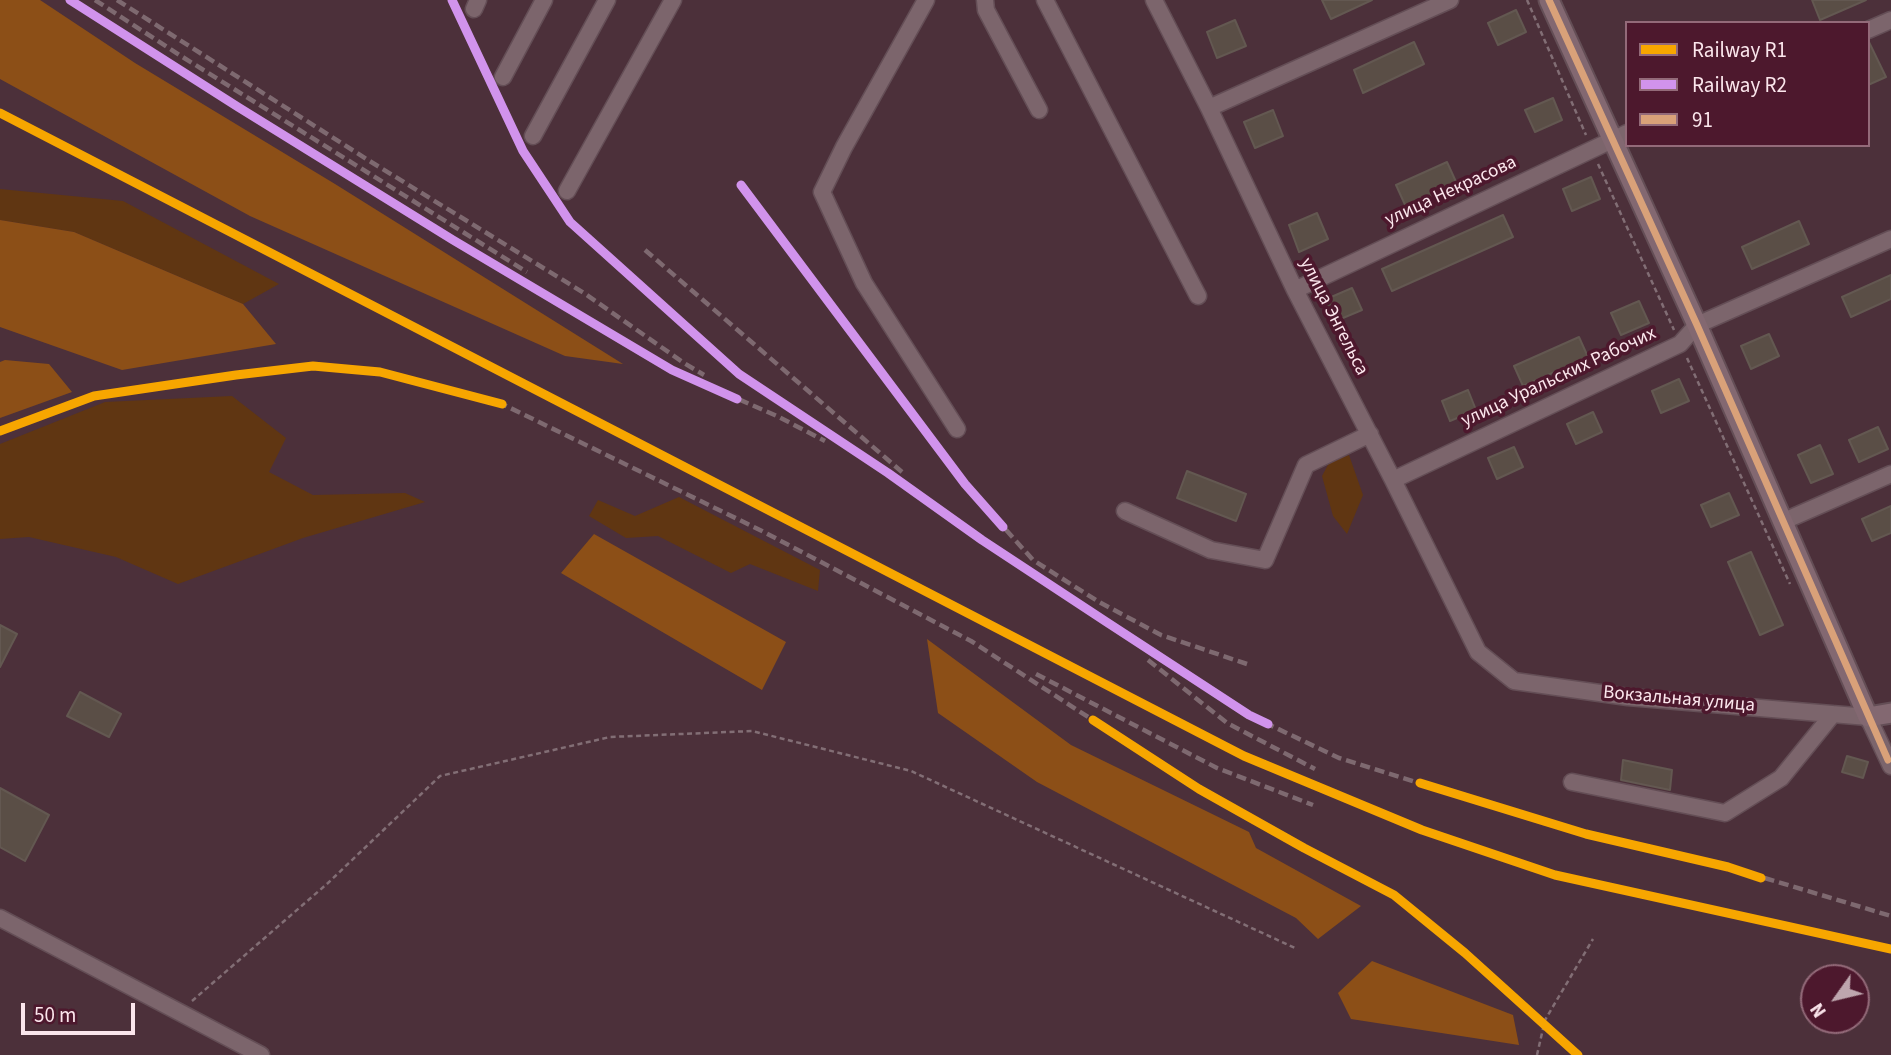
<!DOCTYPE html>
<html>
<head>
<meta charset="utf-8">
<style>
	body { margin:0 }
	#map { position:relative; width:1891px; height:1055px; overflow:hidden; background:#4c303a; font-family:"Source Sans 3",sans-serif }
	canvas { display:block }
	.legend { position:absolute; left:1625px; top:21px; width:245px; height:126px; box-sizing:border-box; background:#4d182d; border:2px solid #936a79; margin:0; padding:9px 12px; list-style:none; font-size:21px; color:#fbe6ec }
	.legend li { display:flex; align-items:center; gap:14px; height:35px }
	.legend b { width:35px; border:2px solid #936a79 }
	.north { position:absolute; left:1800px; top:964px; width:70px; height:70px; box-sizing:border-box; background:#4d182d; border:2px solid #936a79; border-radius:50%; rotate:236deg; font-size:19px; font-weight:700; line-height:28px; text-align:center; color:#fbe6ec }
	.north::after { content:''; display:block; margin:auto; width:24px; height:32px; background:#bea6ae; clip-path:polygon(50% 0,100% 100%,50% 72%,0 100%) }
	.scale { position:absolute; left:21px; top:1003px; width:114px; height:32px; box-sizing:border-box; border:4px solid #fbe6ec; border-top:0; padding-left:9px; font-size:21px; line-height:24px; white-space:nowrap; color:#fbe6ec; -webkit-text-stroke:5px #4d182d; paint-order:stroke }
</style>
</head>
<body>
<div id="map">
<canvas width="1891" height="1055"></canvas>
<ul class="legend">
<li><b style="height:9px;background:#f7a600"></b>Railway R1</li>
<li><b style="height:9px;background:#d193ec"></b>Railway R2</li>
<li><b style="height:9px;background:#d9a179"></b>91</li>
</ul>
<div class="north">N</div>
<div class="scale">50 m</div>
</div>
<script>
const g = document.querySelector('canvas').getContext('2d');
g.lineJoin = 'round';
function fill(path, color) { g.fillStyle = color; g.fill(path, 'evenodd'); }
const toPath = rows => new Path2D(rows.map(r => 'M' + r).join(''));
function stroke(path, color, width, dash) { g.strokeStyle = color; g.lineWidth = width; g.lineCap = dash ? 'butt' : 'round'; g.setLineDash(dash || []); g.stroke(path); }
function label(font, color, halo, rows, align = 'center') {
  g.font = font + ' "Source Sans 3",sans-serif'; g.lineWidth = 7; g.setLineDash([]); g.textBaseline = 'middle'; g.strokeStyle = halo; g.fillStyle = color; for (const [text, x, y, turn = 0] of rows) {
    g.save(); g.translate(x, y); g.rotate((+turn || 0) * Math.PI / 180); g.textAlign = isNaN(turn) ? turn : align; if (halo) g.strokeText(text, 0, 0); g.fillText(text, 0, 0); g.restore();
  }
}
const green = toPath([
	[0,189,123,201,279,284,243,304,74,232,0,220],
	[232,396,286,438,269,472,313,495,405,493,425,502,303,538,178,584,116,557,29,537,0,539,0,444,105,402],
	[1349,455,1363,495,1347,534,1333,516,1322,476,1329,463],
	[679,497,820,570,818,591,750,564,731,573,658,536,626,538,589,516,598,500,635,516]
]);
const forest = toPath([
	[0,0,40,0,135,63,335,184,623,364,565,356,250,216,0,79],
	[0,220,74,232,243,304,276,344,122,370,0,327],
	[5,360,49,364,72,392,0,418,0,362],
	[594,534,786,642,762,690,561,573],
	[927,639,1071,745,1249,832,1256,848,1361,906,1318,939,1296,918,1037,782,938,713],
	[1372,961,1513,1015,1519,1045,1351,1019,1338,993]
]);
const building = toPath([
	[1322,0,1372,0,1331,19,1322,0],
	[1812,0,1866,0,1820,20,1812,0],
	[1516,10,1526,32,1498,45,1488,23,1516,10],
	[1235,20,1246,46,1217,58,1207,32,1235,20],
	[1868,40,1886,77,1868,85,1868,40],
	[1414,42,1424,64,1363,93,1354,70,1414,42],
	[1553,98,1562,120,1535,132,1525,110,1553,98],
	[1273,110,1283,136,1255,148,1244,122,1273,110],
	[1447,162,1457,184,1406,207,1396,185,1447,162],
	[1591,177,1600,199,1572,211,1563,189,1591,177],
	[1317,213,1328,239,1299,252,1289,225,1317,213],
	[1503,215,1513,237,1392,291,1382,269,1503,215],
	[1799,221,1809,244,1752,269,1742,247,1799,221],
	[1891,275,1891,299,1851,317,1842,297,1891,275],
	[1352,288,1362,310,1331,323,1322,301,1352,288],
	[1639,301,1649,323,1621,335,1611,313,1639,301],
	[1769,334,1779,356,1751,369,1741,346,1769,334],
	[1579,337,1588,357,1523,386,1514,366,1579,337],
	[1679,379,1689,401,1661,413,1652,391,1679,379],
	[1468,390,1476,410,1450,421,1442,401,1468,390],
	[1593,412,1602,432,1576,444,1567,424,1593,412],
	[1878,427,1888,449,1859,462,1849,440,1878,427],
	[1820,445,1833,474,1811,483,1798,455,1820,445],
	[1514,447,1523,467,1497,479,1488,458,1514,447],
	[1187,471,1246,494,1236,521,1177,498,1187,471],
	[1729,493,1739,515,1711,527,1701,505,1729,493],
	[1891,506,1891,533,1872,541,1862,519,1891,506],
	[1751,552,1783,625,1760,635,1728,562,1751,552],
	[0,625,17,634,0,667,0,625],
	[80,692,121,714,109,737,67,716,80,692],
	[1847,756,1868,762,1863,778,1842,772,1847,756],
	[1623,760,1672,770,1670,790,1621,780,1623,760],
	[0,788,49,815,25,861,0,847,0,788]
]);
const path = toPath([
	[1527,0,1586,135],
	[1598,164,1674,330],
	[1687,358,1790,584],
	[192,1001,328,883,440,776,610,737,752,731,911,771,1295,948],
	[1537,1055,1545,1020,1593,939]
]);
const minor = toPath([
	[926,0,844,147,822,192,864,283,957,429],
	[985,0,986,10,1039,110],
	[1045,0,1198,296],
	[1154,0,1209,108,1295,290,1393,480,1478,652,1514,681,1628,697,1868,717,1891,766],
	[474,9,478,0],
	[1868,30,1891,20],
	[503,77,544,0],
	[1209,108,1450,0],
	[533,136,607,0],
	[567,191,673,0],
	[1295,290,1627,133],
	[1393,480,1680,344,1697,325,1891,239],
	[1125,511,1211,550,1265,560,1306,465,1370,434],
	[1784,521,1891,474],
	[1572,782,1725,813,1781,778,1833,714],
	[0,918,261,1055]
]);
const major = toPath([
	[1549,0,1697,325,1868,717,1891,713]
]);
const rail = toPath([
	[70,0,238,107,453,240,672,370,777,416,825,441],
	[95,0,181,56,527,272],
	[117,0,368,160,584,293,684,363,704,375],
	[452,0,523,151,570,222,739,374,888,473,982,540,1249,715,1339,758,1435,788,1586,834,1728,867,1891,916],
	[741,185,965,484,1033,560,1099,602,1161,635,1247,664],
	[645,250,902,472],
	[0,431,94,396,236,375,313,366,380,372,496,401,762,531,971,641,1199,789,1304,848,1394,895,1465,953,1578,1055],
	[1148,660,1227,723,1315,769],
	[1036,674,1217,768,1313,805]
]);
const bus1 = toPath([
	[1549,0,1697,325,1888,760]
]);
const rail1 = toPath([
	[0,113,1244,756,1422,830,1555,875,1891,949],
	[0,431,94,396,236,375,313,366,380,372,502,404],
	[1093,720,1199,789,1304,848,1394,895,1465,953,1578,1055],
	[1420,783,1586,834,1728,867,1761,878]
]);
const rail2 = toPath([
	[70,0,238,107,453,240,672,370,737,399],
	[452,0,523,151,570,222,739,374,888,473,982,540,1105,621,1249,715,1268,724],
	[741,185,965,484,1003,527]
]);
const streetNames = [
	["улица Некрасова",1451,192,-25],
	["улица Энгельса",1333,317,63],
	["улица Уральских Рабочих",1559,378,-25],
	["Вокзальная улица",1679,700,5]
];
fill(green, '#603612');
fill(forest, '#8c4f17');
fill(building, '#5a4e46');
stroke(building, '#635851', 2);
stroke(minor, '#644e56', 19);
stroke(major, '#644e56', 23);
stroke(path, '#826e75', 2.5, [5, 3.5]);
stroke(minor, '#7c656c', 16);
stroke(major, '#836871', 19);
stroke(rail, '#7e6970', 4.5, [10, 5]);
stroke(bus1, '#d9a179', 7);
stroke(rail1, '#f7a600', 9);
stroke(rail2, '#d193ec', 9);
label('19px', '#fbe6ec', '#4d182d', streetNames);
</script>
</body>
</html>
